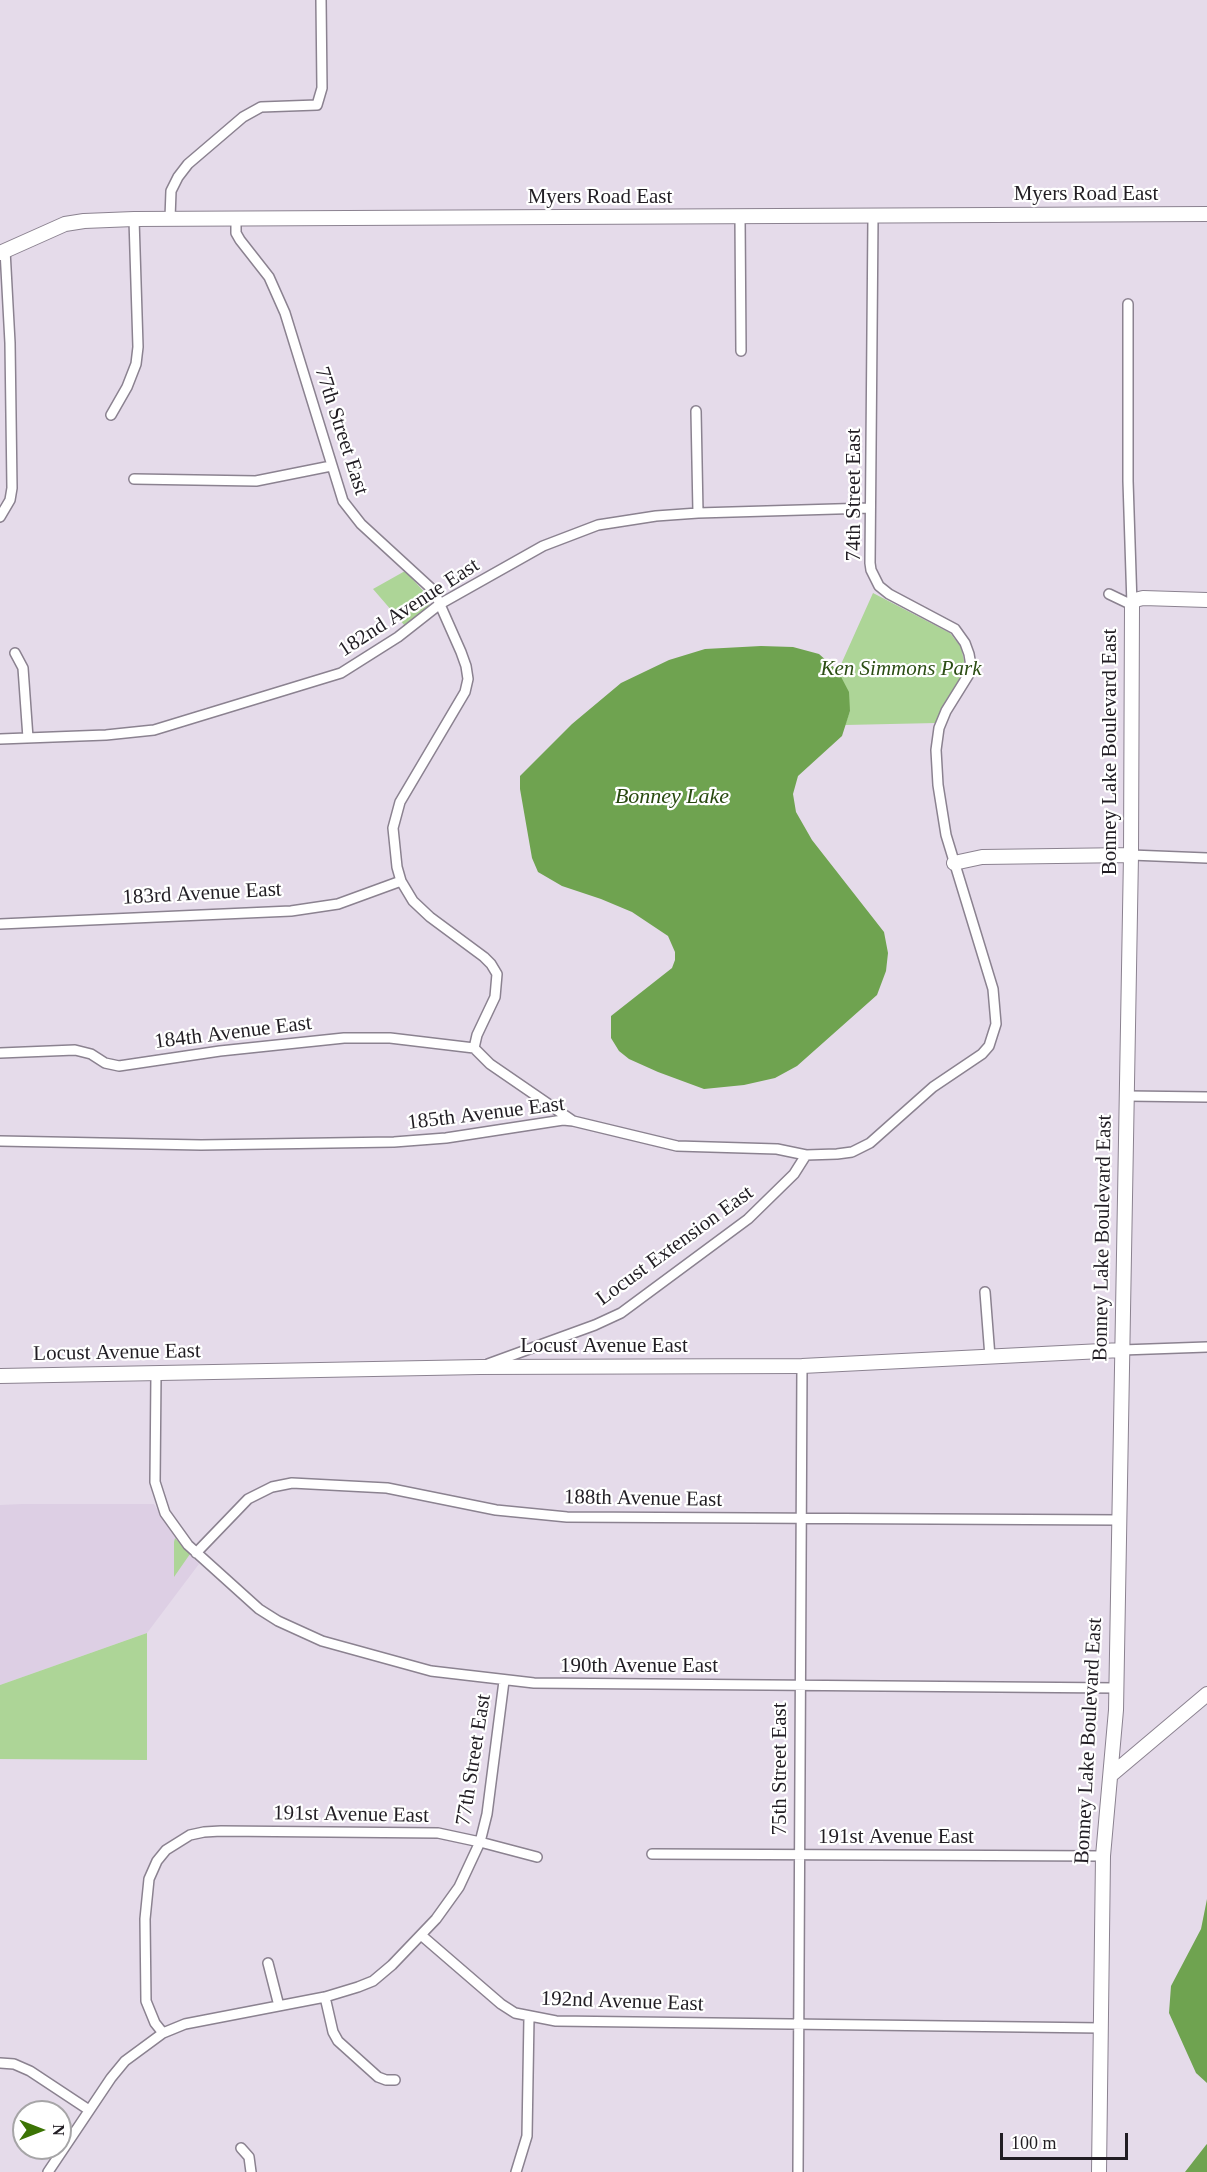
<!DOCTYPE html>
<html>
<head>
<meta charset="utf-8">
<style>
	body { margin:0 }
	#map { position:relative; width:1207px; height:2172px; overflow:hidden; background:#e5dbea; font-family:"Times New Roman",serif }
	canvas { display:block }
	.north { position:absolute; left:12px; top:2100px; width:60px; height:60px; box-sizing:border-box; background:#fff; border:2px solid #a6a5a7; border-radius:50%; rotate:90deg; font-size:16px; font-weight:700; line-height:24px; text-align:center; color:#211d23 }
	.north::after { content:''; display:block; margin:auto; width:21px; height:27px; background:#3c7405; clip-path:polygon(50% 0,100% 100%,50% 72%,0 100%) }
	.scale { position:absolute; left:1000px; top:2133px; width:128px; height:27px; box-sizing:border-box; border:3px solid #211d23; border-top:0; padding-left:8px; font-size:18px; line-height:21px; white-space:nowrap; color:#211d23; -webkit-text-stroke:4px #fff; paint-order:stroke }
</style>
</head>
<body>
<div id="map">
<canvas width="1207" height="2172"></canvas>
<div class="north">N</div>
<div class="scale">100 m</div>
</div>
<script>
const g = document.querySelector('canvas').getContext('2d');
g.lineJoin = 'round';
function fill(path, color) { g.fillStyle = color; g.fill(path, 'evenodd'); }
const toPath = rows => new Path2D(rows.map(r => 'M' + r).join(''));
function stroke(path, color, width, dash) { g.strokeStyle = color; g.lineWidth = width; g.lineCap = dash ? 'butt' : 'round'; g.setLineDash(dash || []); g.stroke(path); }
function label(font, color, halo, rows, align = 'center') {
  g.font = font + ' "Times New Roman",serif'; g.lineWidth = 4.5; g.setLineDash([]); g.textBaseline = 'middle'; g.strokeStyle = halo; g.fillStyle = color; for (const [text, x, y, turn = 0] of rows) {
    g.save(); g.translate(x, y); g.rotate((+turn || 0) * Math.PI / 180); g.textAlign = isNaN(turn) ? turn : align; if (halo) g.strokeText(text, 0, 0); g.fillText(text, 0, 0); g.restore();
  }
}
const built = toPath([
	[22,1504,154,1504,171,1532,199,1564,147,1633,0,1685,0,1505]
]);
const green = toPath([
	[405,571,429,597,430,603,427,610,405,626,373,589],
	[873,593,950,633,961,647,965,665,963,676,946,700,936,723,845,725,850,711,838,671],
	[175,1538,190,1554,174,1577,174,1542],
	[147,1633,147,1760,0,1759,0,1685]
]);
const water = toPath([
	[761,646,793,647,819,654,838,671,849,692,850,711,842,736,798,776,793,794,796,812,812,840,884,932,888,953,886,971,877,995,797,1066,775,1078,744,1085,704,1089,658,1072,629,1059,619,1051,611,1038,611,1016,672,968,675,960,675,952,668,936,632,912,601,899,562,886,538,872,532,858,520,789,520,776,572,724,621,683,669,660,705,649],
	[1207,1899,1207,2083,1196,2073,1169,2013,1171,1986,1201,1929],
	[1207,2144,1207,2172,1185,2172,1206,2145]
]);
const street = toPath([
	[740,217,741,351],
	[170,218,171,191,178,177,188,164,243,117,261,107,317,105,322,88,321,0],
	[236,219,236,233,240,240,269,277,285,313,343,501,361,524,434,591,461,652,466,666,468,679,465,692,400,802,393,828,397,867,401,881,413,901,430,917,484,957,491,964,497,974,495,997,477,1035,474,1048],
	[696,411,698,513],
	[111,415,127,387,136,364,138,347,134,219],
	[134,479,256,481,331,466],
	[0,517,10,500,12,488,10,343,5,250],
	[1109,594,1132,605,1128,481,1128,304],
	[15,653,23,668,28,738],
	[0,739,106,735,154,730,341,673,398,637,440,604,543,546,598,525,656,516,698,513,870,508],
	[1131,855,1207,858],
	[0,924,291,911,338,904,401,881],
	[474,1048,490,1064,573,1121],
	[0,1053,75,1050,91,1054,105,1063,119,1066,220,1051,344,1038,390,1038,474,1048],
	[1127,1096,1207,1097],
	[0,1141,201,1145,394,1142,446,1138,563,1120,573,1121,677,1146,777,1149,806,1155,837,1154,852,1152,870,1143,933,1087,982,1054,989,1046,996,1024,993,989,946,835,938,785,936,750,939,728,946,711,969,674,971,666,969,654,965,643,955,629,889,594,879,586,871,570,870,563,873,217],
	[985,1292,990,1357],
	[1122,1350,1207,1347],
	[488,1364,595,1325,621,1313,748,1219,794,1174,806,1155],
	[156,1374,155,1482,165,1513,188,1545,259,1609,278,1621,322,1641,431,1671,534,1683,1116,1688],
	[196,1553,248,1499,272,1487,292,1483,387,1488,496,1510,567,1517,1119,1520],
	[652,1854,1103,1856],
	[421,1935,501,2004,515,2013,556,2021,1101,2028],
	[268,1963,279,2006],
	[325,1997,333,2032,338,2041,378,2077,386,2080,395,2080],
	[163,2033,155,2023,146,2001,145,1919,149,1879,157,1861,166,1850,190,1835,204,1832,221,1831,438,1833,480,1842,537,1857],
	[0,2063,14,2064,30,2071,89,2110],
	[241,2148,249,2157,251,2172],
	[48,2172,111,2078,125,2061,163,2033,185,2024,325,1997,358,1987,373,1981,392,1965,436,1919,459,1887,480,1842,487,1814,504,1681],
	[516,2172,527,2136,529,2017],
	[798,2172,802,1366]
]);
const secondary = toPath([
	[0,253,65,224,84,221,134,219,1207,214],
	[954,863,982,857,1131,855],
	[0,1376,480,1367,802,1366,1122,1350],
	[1111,1775,1207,1694],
	[1099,2172,1103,1856,1116,1710,1131,855,1132,605,1135,600,1143,598,1207,600]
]);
const streetNames = [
	["Myers Road East",1086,194],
	["Myers Road East",600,197],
	["77th Street East",341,431,72],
	["74th Street East",854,495,-90],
	["182nd Avenue East",409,608,-33],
	["Bonney Lake Boulevard East",1110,752,-90],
	["183rd Avenue East",202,894,-3],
	["184th Avenue East",233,1033,-7],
	["185th Avenue East",486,1114,-7],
	["Bonney Lake Boulevard East",1103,1238,-89],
	["Locust Extension East",675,1246,-36],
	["Locust Avenue East",604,1346],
	["Locust Avenue East",117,1353,-1],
	["188th Avenue East",643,1499,1],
	["190th Avenue East",639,1666],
	["Bonney Lake Boulevard East",1089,1741,-87],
	["77th Street East",474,1760,-81],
	["75th Street East",780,1769,-90],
	["191st Avenue East",351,1815,1],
	["191st Avenue East",896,1837],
	["192nd Avenue East",622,2002,2]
];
const parkNames = [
	["Ken Simmons Park",901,669]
];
const waterNames = [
	["Bonney Lake",672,797]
];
fill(built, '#ddcfe4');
fill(green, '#add597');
fill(water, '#6fa350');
stroke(street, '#8b8290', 12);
stroke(secondary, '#8b8290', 16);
stroke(street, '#fff', 9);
stroke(secondary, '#fff', 14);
label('21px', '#211d23', '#fff', streetNames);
label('italic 21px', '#2c4e14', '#fff', parkNames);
label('italic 22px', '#28490f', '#fff', waterNames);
</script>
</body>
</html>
